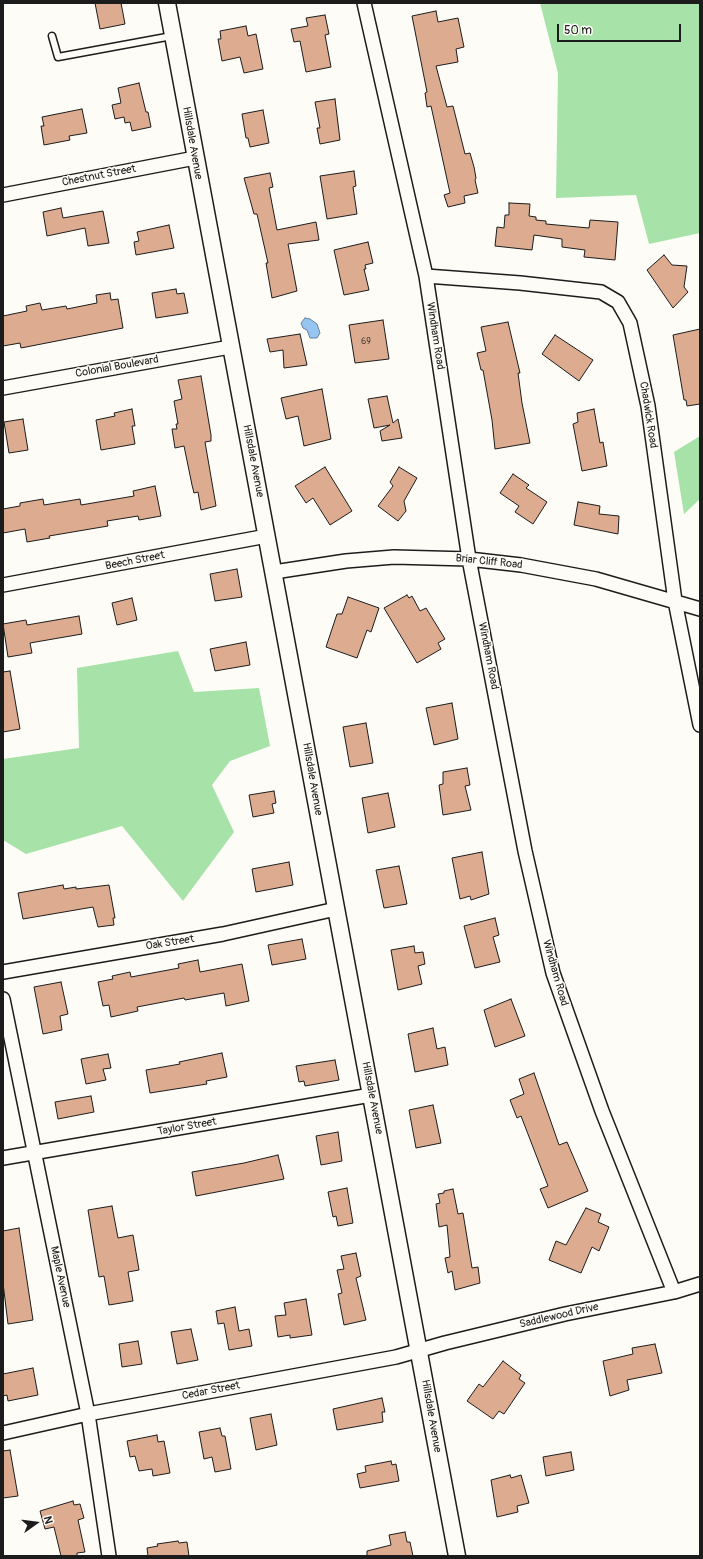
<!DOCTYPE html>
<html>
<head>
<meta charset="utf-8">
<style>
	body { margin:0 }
	#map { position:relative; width:703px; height:1559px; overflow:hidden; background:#fdfcf7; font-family:Pangolin,sans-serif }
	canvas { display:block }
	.frame { position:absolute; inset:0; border:4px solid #1c1c1c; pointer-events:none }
	.north { position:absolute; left:16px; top:1503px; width:40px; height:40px; -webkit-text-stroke:3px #fdfcf7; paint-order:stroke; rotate:76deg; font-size:11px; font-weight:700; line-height:16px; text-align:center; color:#1c1c1c }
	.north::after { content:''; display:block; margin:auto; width:14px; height:18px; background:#1c1c1c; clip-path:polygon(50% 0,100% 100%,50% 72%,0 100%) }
	.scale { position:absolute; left:557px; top:24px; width:124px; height:18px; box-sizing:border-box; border:2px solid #1c1c1c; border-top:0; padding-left:5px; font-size:12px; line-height:14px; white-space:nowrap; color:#1c1c1c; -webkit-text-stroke:3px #fdfcf7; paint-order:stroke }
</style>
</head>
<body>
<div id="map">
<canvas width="703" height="1559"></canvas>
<div class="frame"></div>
<div class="north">N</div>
<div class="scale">50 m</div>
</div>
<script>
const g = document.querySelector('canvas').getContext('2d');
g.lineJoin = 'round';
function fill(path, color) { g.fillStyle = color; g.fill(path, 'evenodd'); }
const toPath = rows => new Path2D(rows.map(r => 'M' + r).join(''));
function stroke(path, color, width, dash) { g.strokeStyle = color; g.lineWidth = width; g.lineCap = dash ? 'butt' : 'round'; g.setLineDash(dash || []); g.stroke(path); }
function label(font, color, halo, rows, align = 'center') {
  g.font = font + ' Pangolin,sans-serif'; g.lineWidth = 3; g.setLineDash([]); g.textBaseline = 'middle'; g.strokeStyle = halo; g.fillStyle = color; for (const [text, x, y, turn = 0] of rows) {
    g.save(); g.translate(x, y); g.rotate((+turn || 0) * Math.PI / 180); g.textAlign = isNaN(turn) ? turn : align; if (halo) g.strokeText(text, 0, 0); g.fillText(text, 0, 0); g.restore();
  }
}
const green = toPath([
	[540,3,700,3,700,233,649,244,636,195,556,198,558,73],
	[700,436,700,499,684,514,674,452],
	[178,651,194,692,259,688,270,746,230,761,212,785,234,832,183,901,122,826,26,854,3,840,3,759,79,748,77,668]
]);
const water = toPath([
	[305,318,310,319,317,324,320,333,317,338,310,338,307,330,303,328,301,323,305,318]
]);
const building = toPath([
	[95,3,121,3,125,24,100,29,95,3],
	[436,11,438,22,458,18,464,47,456,49,458,62,436,66,447,107,453,106,465,154,470,153,474,167,476,178,475,180,478,193,464,196,465,203,448,207,444,195,450,193,431,106,427,107,425,93,427,92,412,16,436,11],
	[325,15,329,34,325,35,331,67,306,72,300,41,294,42,291,29,308,26,306,18,325,15],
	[246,26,248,36,256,34,263,69,244,73,240,57,222,61,218,39,221,39,220,31,246,26],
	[139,83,146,112,148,112,151,127,132,131,130,122,125,123,124,117,115,119,112,105,121,103,118,88,139,83],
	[335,99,340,140,320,144,317,128,320,128,315,102,335,99],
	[82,109,87,133,69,136,70,140,44,145,41,126,44,126,42,117,82,109],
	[263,110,269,143,250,147,248,138,246,138,242,114,263,110],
	[354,171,356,186,353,187,357,214,327,219,320,176,354,171],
	[270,173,273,187,269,188,277,230,316,222,319,240,288,244,297,291,272,298,266,263,268,263,257,214,254,214,244,178,270,173],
	[509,203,530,204,529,216,536,217,536,220,546,221,546,224,589,228,590,220,618,222,615,260,584,257,585,250,562,247,562,239,534,235,532,250,495,246,497,227,504,228,505,215,509,215,509,203],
	[61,208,63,218,103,211,109,243,88,246,85,228,47,236,43,212,61,208],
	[169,225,174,248,136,255,134,242,139,241,137,232,169,225],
	[368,242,373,263,365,265,366,269,364,269,369,290,344,295,334,250,368,242],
	[664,255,672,265,687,266,684,287,688,292,673,308,647,270,664,255],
	[176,289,177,294,184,293,188,313,156,318,152,293,176,289],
	[110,293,111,300,118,299,123,328,21,348,20,343,3,346,3,316,27,311,26,306,40,303,42,310,66,306,67,309,97,303,96,295,110,293],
	[383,320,389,359,355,363,349,325,383,320],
	[508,322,520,373,518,373,522,403,530,443,495,449,492,420,483,370,481,370,477,353,486,351,481,327,508,322],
	[700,329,700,404,687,406,686,400,684,400,673,335,700,329],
	[300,334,307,365,284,368,283,350,270,352,267,339,300,334],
	[555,335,593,360,579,381,542,354,555,335],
	[201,376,211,435,211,441,205,442,216,506,201,510,198,492,194,493,192,485,184,446,175,448,172,429,177,429,176,424,178,424,174,401,182,399,178,380,201,376],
	[322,389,331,439,304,446,298,416,286,419,281,398,322,389],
	[387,396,393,423,398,419,402,438,382,441,380,431,390,425,374,428,368,399,387,396],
	[132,409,135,426,132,426,135,444,101,450,96,420,115,416,114,413,132,409],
	[594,409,600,443,603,442,607,466,582,471,573,424,578,422,577,413,594,409],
	[23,419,28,450,9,453,4,422,23,419],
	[325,467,352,511,330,525,313,498,306,503,295,486,325,467],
	[399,467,417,478,404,501,406,511,398,521,378,506,393,486,390,482,399,467],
	[513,474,529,485,526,488,547,502,533,524,515,512,519,506,500,493,513,474],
	[155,486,161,516,139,520,138,516,107,521,108,526,49,536,50,538,27,542,25,529,3,533,3,509,20,506,20,503,43,499,44,505,80,499,81,505,134,496,133,491,155,486],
	[578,502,600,506,599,514,619,516,618,534,574,525,578,502],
	[237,569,242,597,215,601,210,574,237,569],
	[407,595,409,598,412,596,420,611,426,608,445,639,438,643,441,649,417,663,384,608,407,595],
	[348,597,379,608,371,632,367,630,357,658,326,647,337,614,342,614,348,597],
	[132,598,137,620,117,625,112,603,132,598],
	[79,616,82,634,30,643,32,653,8,657,3,624,26,620,27,625,79,616],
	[246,642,250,665,215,671,210,649,246,642],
	[10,671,20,729,3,732,3,672,10,671],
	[452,703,458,739,434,745,426,708,452,703],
	[366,723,373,763,350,767,343,727,366,723],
	[467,768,470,785,465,786,471,810,443,815,439,785,443,784,443,772,467,768],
	[274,791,276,803,272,804,274,813,253,817,249,795,274,791],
	[388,793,395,827,368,833,362,798,388,793],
	[482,852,489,894,471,900,470,896,460,899,452,858,482,852],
	[289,862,293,885,256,892,252,869,289,862],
	[399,866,407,904,384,908,376,870,399,866],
	[63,885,64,889,76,887,76,889,109,885,115,918,113,918,114,925,98,927,93,907,23,919,18,893,63,885],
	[495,918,499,935,493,937,500,962,475,968,464,926,495,918],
	[302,939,306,959,272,965,268,945,302,939],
	[414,946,415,953,423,952,425,964,418,966,422,984,398,990,391,950,414,946],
	[198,960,200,972,242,964,249,1001,226,1006,224,993,185,1000,184,998,137,1007,138,1011,111,1017,109,1005,103,1006,98,982,113,979,112,976,130,972,131,977,179,968,178,964,198,960],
	[61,982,68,1014,60,1016,62,1030,43,1034,34,987,61,982],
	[511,999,525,1036,495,1047,484,1010,511,999],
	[433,1028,437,1049,445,1047,448,1065,415,1072,408,1034,433,1028],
	[222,1053,227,1077,206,1081,207,1084,150,1093,146,1070,180,1064,179,1062,222,1053],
	[108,1054,111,1068,103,1069,106,1080,86,1084,81,1059,108,1054],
	[335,1060,339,1080,305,1086,304,1081,299,1082,296,1066,335,1060],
	[534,1073,559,1145,567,1142,588,1191,548,1208,540,1189,548,1186,521,1116,517,1118,510,1100,524,1094,519,1079,534,1073],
	[91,1096,94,1112,58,1119,55,1102,91,1096],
	[433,1105,441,1143,416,1148,409,1110,433,1105],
	[338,1132,342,1161,321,1165,316,1136,338,1132],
	[278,1155,284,1179,196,1196,192,1172,244,1163,278,1155],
	[347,1188,353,1223,338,1226,336,1216,333,1217,328,1192,347,1188],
	[453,1189,458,1214,463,1213,472,1268,478,1267,480,1283,455,1290,452,1271,448,1273,445,1258,450,1257,447,1225,439,1227,436,1204,440,1203,438,1194,444,1193,444,1191,453,1189],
	[112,1206,118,1238,133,1235,139,1270,128,1272,133,1301,109,1305,104,1276,99,1277,88,1210,112,1206],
	[586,1208,601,1214,598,1222,609,1227,599,1251,592,1247,581,1273,549,1260,556,1241,566,1245,586,1208],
	[19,1228,33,1320,8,1324,3,1283,3,1231,19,1228],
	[356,1253,361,1276,356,1278,366,1320,344,1325,338,1294,342,1293,337,1270,344,1269,341,1256,356,1253],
	[306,1299,312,1335,290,1338,290,1335,278,1337,275,1316,286,1315,284,1303,306,1299],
	[235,1307,239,1331,249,1329,252,1346,229,1350,224,1323,218,1324,216,1311,235,1307],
	[191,1329,198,1360,177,1364,171,1332,191,1329],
	[138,1341,142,1364,122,1367,119,1344,138,1341],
	[655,1344,662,1373,627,1380,629,1390,610,1396,603,1361,633,1354,632,1348,655,1344],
	[503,1361,521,1375,519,1379,525,1383,504,1414,499,1411,493,1419,467,1401,479,1384,483,1387,503,1361],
	[33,1368,38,1395,8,1401,7,1395,3,1396,3,1374,33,1368],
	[382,1398,385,1412,382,1412,383,1422,337,1430,333,1409,382,1398],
	[271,1414,277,1445,256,1450,250,1418,271,1414],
	[220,1428,222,1436,225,1436,231,1469,215,1472,212,1457,204,1459,199,1432,220,1428],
	[157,1435,158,1442,164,1441,170,1473,153,1476,152,1469,139,1471,135,1456,130,1457,127,1441,157,1435],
	[10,1450,18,1496,3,1498,3,1451,10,1450],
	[571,1452,574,1470,546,1476,543,1457,571,1452],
	[391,1461,392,1465,396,1464,399,1481,360,1488,357,1474,366,1472,365,1466,391,1461],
	[510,1475,511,1478,521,1475,529,1503,517,1506,518,1512,497,1517,491,1480,510,1475],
	[73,1501,74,1505,80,1504,84,1518,78,1520,85,1552,77,1553,77,1556,61,1556,54,1527,45,1529,40,1511,73,1501],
	[405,1532,407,1542,410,1542,413,1556,367,1556,367,1551,391,1545,389,1535,405,1532],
	[178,1541,179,1543,187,1542,189,1556,148,1556,147,1548,158,1546,157,1544,178,1541]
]);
const service = toPath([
	[52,36,58,57,172,36]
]);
const minor = toPath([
	[364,3,426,276,469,559,525,851,553,973,602,1111,674,1292],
	[3,195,195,158],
	[426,276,520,283,601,292,618,302,630,323,648,406,675,601,700,725],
	[3,388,230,347],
	[274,572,346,561,394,557,469,559,521,565,596,579,700,609],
	[3,585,267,536],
	[3,972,223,934,336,909],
	[3,999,88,1414,109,1556],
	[3,1158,371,1095],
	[3,1433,88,1414,396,1357,445,1343,565,1314,674,1292,700,1284]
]);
const tertiary = toPath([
	[167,3,457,1556]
]);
const numberNames = [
	["69",366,342]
];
const streetNames = [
	["Hillsdale Avenue",192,143,80],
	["Chestnut Street",99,176,-11],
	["Windham Road",435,336,81],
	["Colonial Boulevard",117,367,-10],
	["Chadwick Road",648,415,81],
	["Hillsdale Avenue",253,461,79],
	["Beech Street",135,561,-11],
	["Briar Cliff Road",489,562,6],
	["Windham Road",488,656,79],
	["Hillsdale Avenue",312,779,80],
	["Oak Street",170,943,-9],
	["Windham Road",555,973,74],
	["Hillsdale Avenue",372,1098,79],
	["Taylor Street",187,1127,-10],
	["Maple Avenue",60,1277,78],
	["Saddlewood Drive",559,1316,-13],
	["Cedar Street",211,1391,-11],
	["Hillsdale Avenue",431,1416,80]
];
fill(green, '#a7e2a8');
fill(water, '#97c5f1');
stroke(water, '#66819c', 1);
fill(building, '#ddac90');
stroke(building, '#1c1c1c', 1);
stroke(service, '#1c1c1c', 9);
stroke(minor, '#1c1c1c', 16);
stroke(tertiary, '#1c1c1c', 19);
stroke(service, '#fdfcf7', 6);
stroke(minor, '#fdfcf7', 13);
stroke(tertiary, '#fdfcf7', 16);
label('9px', '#4c4039', null, numberNames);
label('11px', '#1c1c1c', '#fdfcf7', streetNames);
</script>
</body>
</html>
